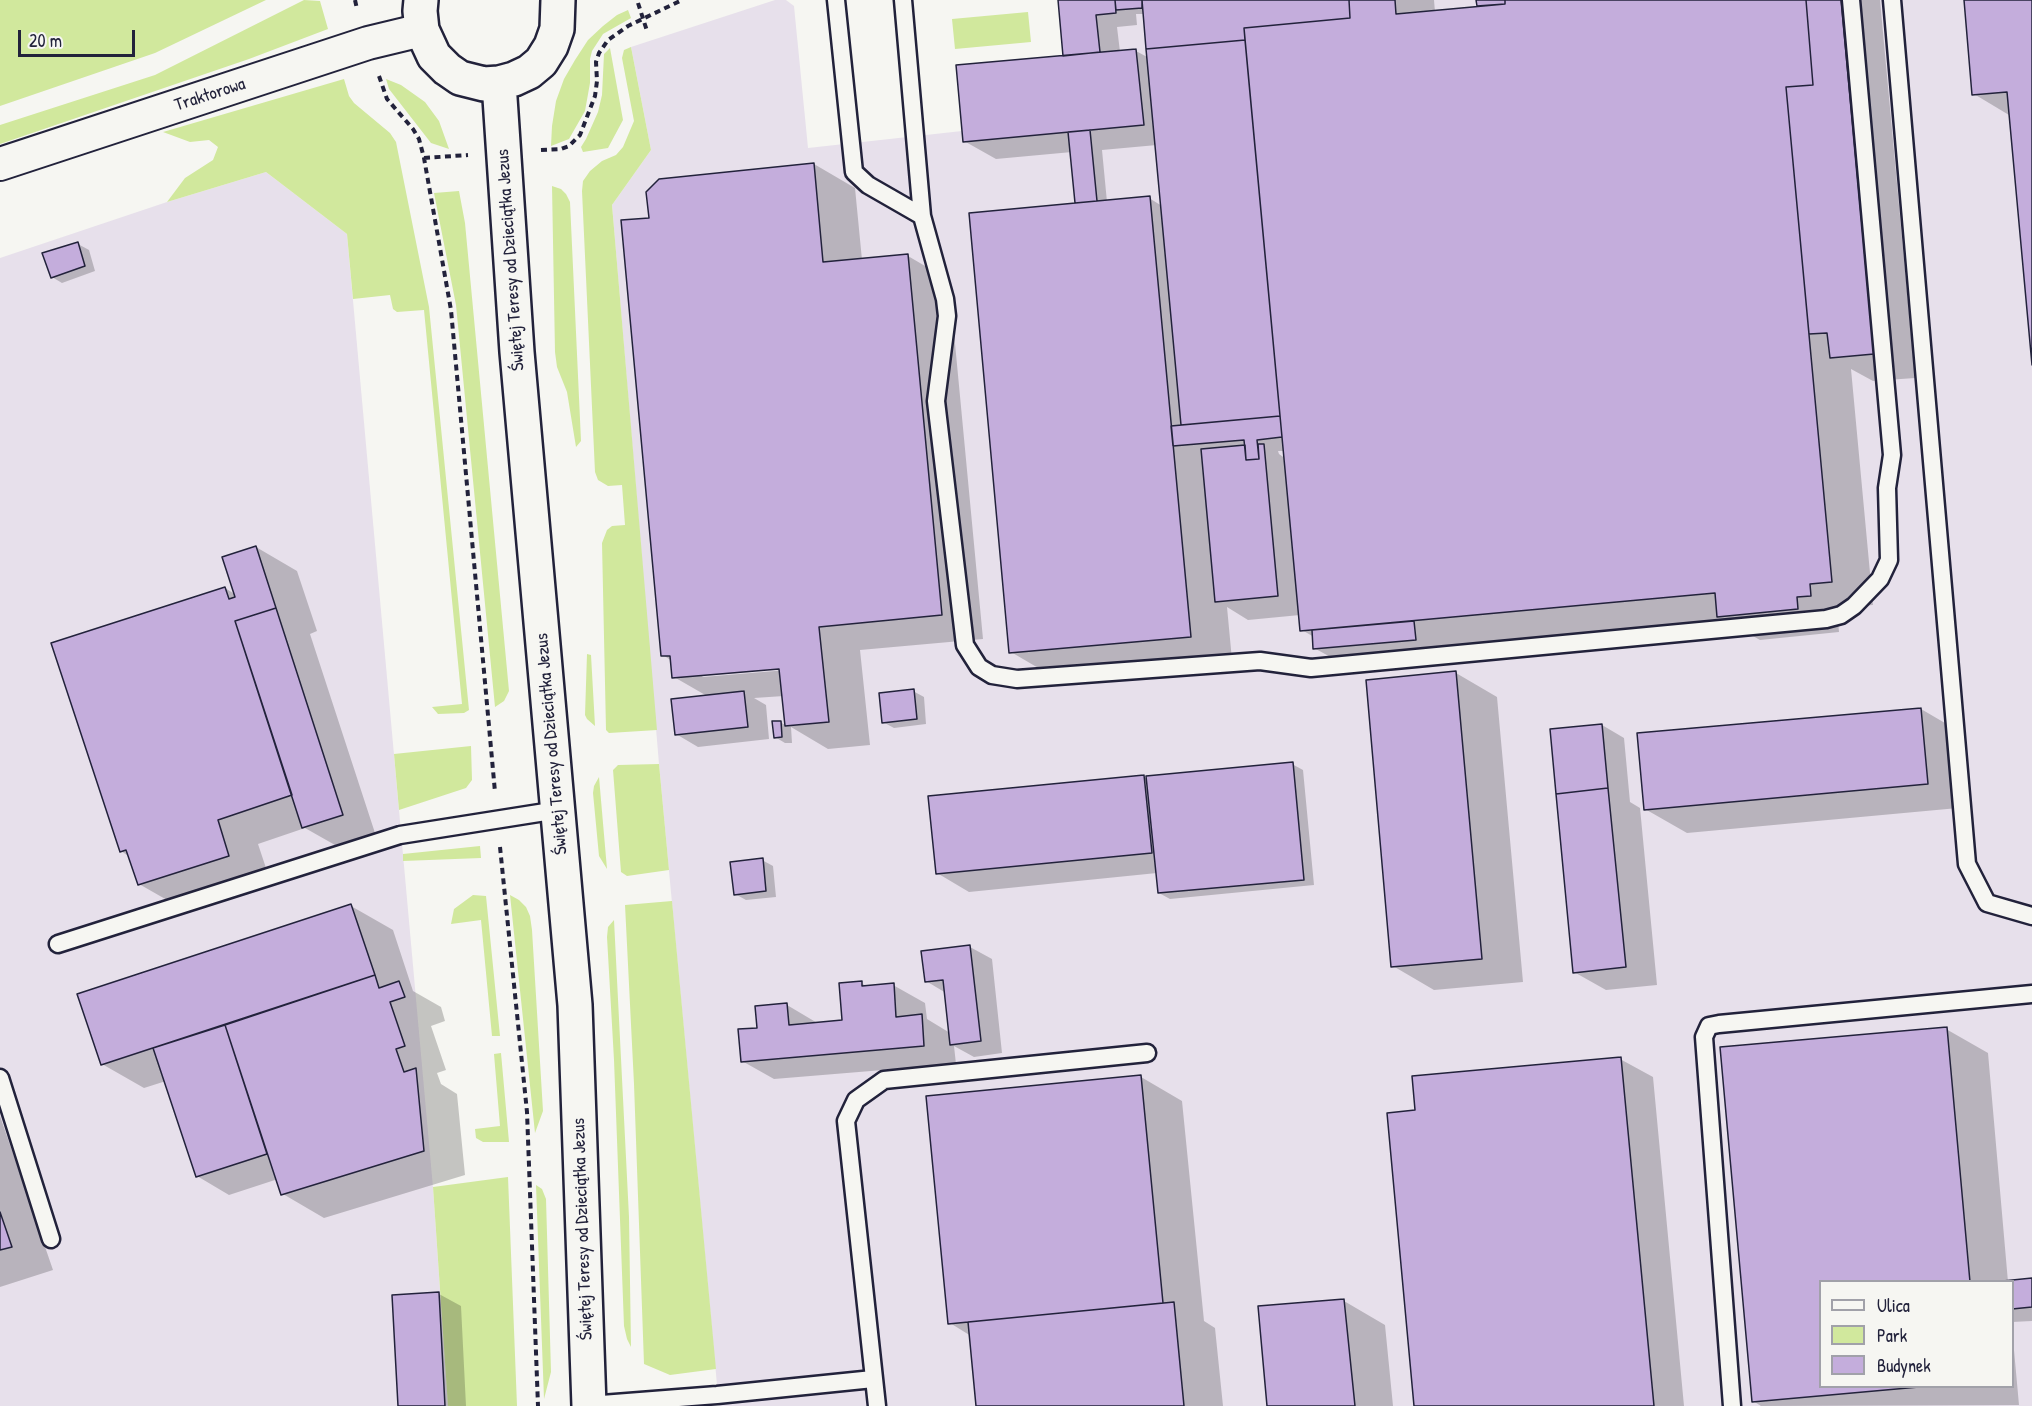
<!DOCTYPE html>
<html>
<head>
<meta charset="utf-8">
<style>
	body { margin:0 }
	#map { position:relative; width:2032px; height:1406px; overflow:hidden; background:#f6f6f2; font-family:"Patrick Hand",sans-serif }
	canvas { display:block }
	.legend { position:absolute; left:1819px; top:1280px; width:195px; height:108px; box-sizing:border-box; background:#f6f6f2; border:2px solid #a1a1a9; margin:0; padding:8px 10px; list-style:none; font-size:18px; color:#22223b }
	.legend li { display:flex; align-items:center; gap:12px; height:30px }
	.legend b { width:30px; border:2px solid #a1a1a9 }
	.scale { position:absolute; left:18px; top:30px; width:117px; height:27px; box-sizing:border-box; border:3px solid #22223b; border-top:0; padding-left:8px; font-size:18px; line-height:21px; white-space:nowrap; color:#22223b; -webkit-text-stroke:4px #f6f6f2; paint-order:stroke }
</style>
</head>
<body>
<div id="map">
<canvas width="2032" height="1406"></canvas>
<ul class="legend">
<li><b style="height:8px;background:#f6f6f2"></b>Ulica</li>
<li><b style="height:16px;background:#d1e89d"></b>Park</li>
<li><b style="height:16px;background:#c4addc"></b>Budynek</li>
</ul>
<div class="scale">20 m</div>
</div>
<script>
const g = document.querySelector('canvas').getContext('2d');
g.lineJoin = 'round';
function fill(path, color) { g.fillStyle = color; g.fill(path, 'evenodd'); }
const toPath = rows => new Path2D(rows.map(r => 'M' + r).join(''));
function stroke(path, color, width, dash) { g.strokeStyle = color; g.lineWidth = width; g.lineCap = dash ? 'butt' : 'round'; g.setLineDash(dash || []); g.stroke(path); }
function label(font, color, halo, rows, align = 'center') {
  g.font = font + ' "Patrick Hand",sans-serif'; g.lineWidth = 5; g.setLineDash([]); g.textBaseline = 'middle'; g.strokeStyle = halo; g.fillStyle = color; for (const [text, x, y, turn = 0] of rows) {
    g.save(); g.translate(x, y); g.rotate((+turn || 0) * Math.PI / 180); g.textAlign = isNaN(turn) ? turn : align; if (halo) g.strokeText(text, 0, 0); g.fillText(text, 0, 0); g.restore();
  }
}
const built = toPath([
	[775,0,786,0,794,6,808,148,962,131,956,65,1063,55,1058,0,2032,0,2032,1406,719,1406,659,764,612,205,651,150,631,47],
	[1820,1282,2012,1282,2012,1386,1820,1386],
	[266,172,347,234,433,1187,448,1406,0,1406,0,258,167,202]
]);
const green = toPath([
	[0,0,266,0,155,53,0,106],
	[304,0,320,1,328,29,249,59,0,144,0,125,155,75],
	[628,10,631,18,603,34,592,51,590,59,590,83,585,111,569,139,551,146,552,126,556,101,564,79,575,60,588,40,603,26,617,15],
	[1028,12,1031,42,955,49,952,19],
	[631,47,651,150,612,205,657,730,609,733,606,730,602,543,607,530,612,526,625,525,622,485,608,486,598,480,595,472,582,191,583,181,590,171,602,161,616,155,623,147,634,121,622,58,624,50],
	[610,48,623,120,608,148,583,152,581,147,586,139,598,112,602,95,604,54],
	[344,79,349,96,354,103,390,133,396,142,429,307,469,710,464,713,438,714,432,707,462,704,424,310,397,312,393,309,390,295,353,299,347,234,266,172,167,202,185,178,213,160,218,147,209,140,190,142,163,132],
	[386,79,401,85,425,102,439,121,449,149,431,143,389,89],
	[552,186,561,189,566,194,570,202,581,441,576,447,567,392,557,367,555,352],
	[459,191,465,223,509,691,504,701,495,707,456,305,434,193],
	[587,654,591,655,595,726,587,719,585,715],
	[471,746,472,780,466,788,399,810,394,754],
	[659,764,669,870,627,876,621,872,613,770,618,765],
	[599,777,607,869,599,856,593,793,594,786],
	[480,846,481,858,403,861,403,854],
	[473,895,486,896,500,1036,492,1036,481,920,451,924,454,909],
	[510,895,519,900,526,907,530,916,532,930,543,1111,535,1133],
	[672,901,716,1369,670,1375,644,1364,634,1084,625,905],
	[614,920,629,1217,631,1347,627,1339,624,1326,614,1060,607,937,608,927],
	[501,1053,509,1142,483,1142,476,1138,475,1129,500,1126,494,1054],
	[508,1177,517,1406,448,1406,433,1187],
	[536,1185,542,1189,546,1199,551,1372,544,1399]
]);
const shadow = toPath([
	[1059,0,1434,0,1435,12,1482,8,1478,6,1477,0,1880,0,1915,378,1873,381,1851,369,1873,605,1851,607,1852,619,1838,621,1839,632,1760,640,1725,620,1437,646,1437,651,1336,660,1314,648,1314,637,1302,630,1300,615,1248,620,1227,607,1232,660,1052,676,1011,652,1077,205,1072,152,996,159,964,141,1068,57],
	[1136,14,1145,14,1149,58,1136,51,1120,52,1117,27,1137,25],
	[1157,145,1162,206,1149,198,1107,202,1102,150],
	[1278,451,1285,451,1286,459,1279,454],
	[1965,0,2032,0,2032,348,2009,115,1974,94],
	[814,164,855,188,862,260,908,256,949,280,983,639,860,650,870,745,828,749,791,727,792,743,785,743,775,737,780,722,787,726,784,696,754,698,766,705,769,739,698,747,676,734,707,696,674,677,672,661,663,655,651,219],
	[787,667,787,670,703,677,700,674],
	[78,244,89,250,95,271,62,283,52,277],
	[256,547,297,571,317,631,310,634,375,833,335,845,305,828,258,844,270,880,181,908,139,884,130,857,121,851,225,588,236,595],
	[1456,673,1497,697,1523,982,1434,990,1393,966],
	[913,691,924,697,926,724,894,728,883,722],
	[1921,709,1962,733,1969,807,1687,833,1645,809],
	[1602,725,1624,738,1630,802,1640,808,1657,985,1606,990,1574,972],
	[1292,764,1303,770,1314,885,1170,899,1159,893,1157,873,969,892,937,873,1144,777,1146,778],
	[762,860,773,866,776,897,746,900,735,894],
	[351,906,393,930,413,991,441,1007,445,1021,431,1026,446,1070,437,1073,441,1084,457,1094,465,1175,324,1218,283,1194,278,1179,229,1195,197,1176,166,1081,144,1088,102,1064],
	[970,947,992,959,1002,1053,974,1057,954,1046,956,1064,774,1079,742,1061,758,1029,787,1005,819,1024,844,1022,861,983,868,987,893,985,925,1003,927,1019,950,1033,946,993,926,981],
	[1946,1029,1988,1053,2008,1282,1820,1282,1820,1386,2012,1386,2012,1328,2019,1405,1761,1406,1753,1401],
	[1620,1059,1653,1077,1684,1406,1416,1406,1417,1111],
	[1141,1077,1182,1101,1204,1321,1215,1328,1223,1406,978,1406,971,1336,950,1323],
	[0,1116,53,1270,0,1287],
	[2032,1280,2032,1321,2012,1322,2012,1282],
	[439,1294,461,1306,466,1406,399,1406],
	[1344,1301,1385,1325,1393,1406,1268,1406]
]);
const building = toPath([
	[1058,0,1115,0,1116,13,1096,15,1100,52,1063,56,1058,0],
	[1115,0,1142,0,1142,8,1116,10,1115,0],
	[1142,0,1349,0,1350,18,1244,28,1245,40,1146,49,1142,0],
	[1349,0,1395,0,1396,14,1505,4,1505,0,1806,0,1813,85,1786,87,1832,582,1810,584,1811,596,1797,597,1798,609,1717,617,1715,593,1300,631,1244,28,1350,18,1349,0],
	[1476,0,1505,0,1505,4,1477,6,1476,0],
	[1806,0,1841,0,1874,354,1830,358,1827,333,1809,334,1786,87,1813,85,1806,0],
	[1964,0,2032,0,2032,365,2007,92,1972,95,1964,0],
	[1245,40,1280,416,1181,425,1146,49,1245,40],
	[1136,49,1144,125,963,142,956,65,1136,49],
	[1090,130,1097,201,1075,203,1068,132,1090,130],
	[814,163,823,262,908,254,942,615,819,627,829,722,785,726,779,669,672,678,670,656,661,656,621,220,649,218,646,192,659,179,814,163],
	[1150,196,1191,637,1009,653,969,213,1150,196],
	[78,242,85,266,51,278,42,253,78,242],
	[1280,416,1282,437,1257,440,1259,459,1246,460,1244,440,1173,446,1171,426,1280,416],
	[1258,444,1264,444,1278,596,1215,602,1201,449,1245,445,1246,460,1259,459,1258,444],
	[256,546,276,608,235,621,292,795,218,820,229,856,138,885,126,850,120,852,51,643,225,587,229,599,235,597,222,557,256,546],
	[276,608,343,815,302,828,235,621,276,608],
	[1414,621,1416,640,1313,649,1312,630,1414,621],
	[1456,671,1482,959,1391,967,1366,680,1456,671],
	[914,689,917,719,882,723,879,693,914,689],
	[744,691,748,727,675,735,671,699,744,691],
	[1921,708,1928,784,1644,810,1637,733,1921,708],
	[772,721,781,721,782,737,774,738,772,721],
	[1602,724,1608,788,1556,794,1550,729,1602,724],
	[1293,762,1304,880,1158,893,1146,776,1293,762],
	[1144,775,1152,853,936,874,928,796,1144,775],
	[1608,788,1626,967,1573,973,1556,794,1608,788],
	[763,858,766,891,734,895,730,862,763,858],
	[351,904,375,975,101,1065,77,994,351,904],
	[970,945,981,1041,950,1045,943,980,925,982,921,951,970,945],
	[375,975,379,988,399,981,405,997,390,1002,405,1046,396,1049,404,1072,416,1068,424,1151,281,1195,225,1025,375,975],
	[862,981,862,986,894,983,896,1017,922,1014,924,1046,741,1062,738,1029,757,1028,755,1006,787,1003,789,1025,842,1020,839,983,862,981],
	[225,1025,267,1154,196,1177,153,1048,225,1025],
	[1947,1027,1970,1282,1820,1282,1820,1386,1930,1386,1752,1402,1720,1047,1947,1027],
	[1621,1057,1654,1406,1414,1406,1387,1113,1415,1110,1412,1076,1621,1057],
	[1141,1075,1163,1303,948,1324,926,1096,1141,1075],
	[0,1212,12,1247,0,1250,0,1212],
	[2032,1278,2032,1307,2012,1309,2012,1282,1993,1282,2032,1278],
	[439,1292,445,1406,398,1406,392,1295,439,1292],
	[1344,1299,1355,1406,1267,1406,1258,1306,1344,1299],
	[1174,1302,1184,1406,976,1406,968,1322,1174,1302]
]);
const path = toPath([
	[355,0,357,9],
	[638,3,647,31],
	[379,76,387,99,413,129,419,139,424,158,451,310,495,792],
	[541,150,561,149,569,146,580,135,595,96,597,81,596,62,599,53,608,40,628,26,682,0],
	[424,158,468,155],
	[500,847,527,1112,538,1406]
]);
const lane = toPath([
	[836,0,854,172,868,185,922,216],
	[903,0,922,216,945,299,947,316,936,401,965,645,979,667,992,675,1017,679,1260,661,1311,668,1826,619,1841,615,1854,606,1880,579,1889,560,1887,488,1892,455,1851,0],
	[1892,0,1967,864,1987,903,2032,916],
	[58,944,400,835,558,810],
	[0,1078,51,1239],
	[589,1405,717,1395,873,1379],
	[877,1406,846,1121,856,1100,884,1080,1147,1053],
	[1732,1406,1704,1037,1709,1026,1719,1024,2032,994]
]);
const street = toPath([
	[0,164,368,43,422,30]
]);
const secondary = toPath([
	[421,0,420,11,422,30,434,56,447,69,460,78,484,84,499,83,514,79,529,72,541,62,551,46,557,29,558,0],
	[499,83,517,352,575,1005,589,1406]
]);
const streetNames = [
	["Traktorowa",210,95,-18],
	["Świętej Teresy od Dzieciątka Jezus",511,260,-94],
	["Świętej Teresy od Dzieciątka Jezus",552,744,-95],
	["Świętej Teresy od Dzieciątka Jezus",583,1229,-92]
];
fill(built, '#e7e0eb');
fill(green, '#d1e89d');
fill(shadow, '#0003');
fill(building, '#c4addc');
stroke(building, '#22223b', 1.5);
stroke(lane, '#22223b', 21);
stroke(street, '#22223b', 36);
stroke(secondary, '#22223b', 38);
stroke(path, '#22223b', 4, [6, 4.5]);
stroke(lane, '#f6f6f2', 16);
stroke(street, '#f6f6f2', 32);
stroke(secondary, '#f6f6f2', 33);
label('18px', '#22223b', '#f6f6f2', streetNames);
</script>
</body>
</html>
